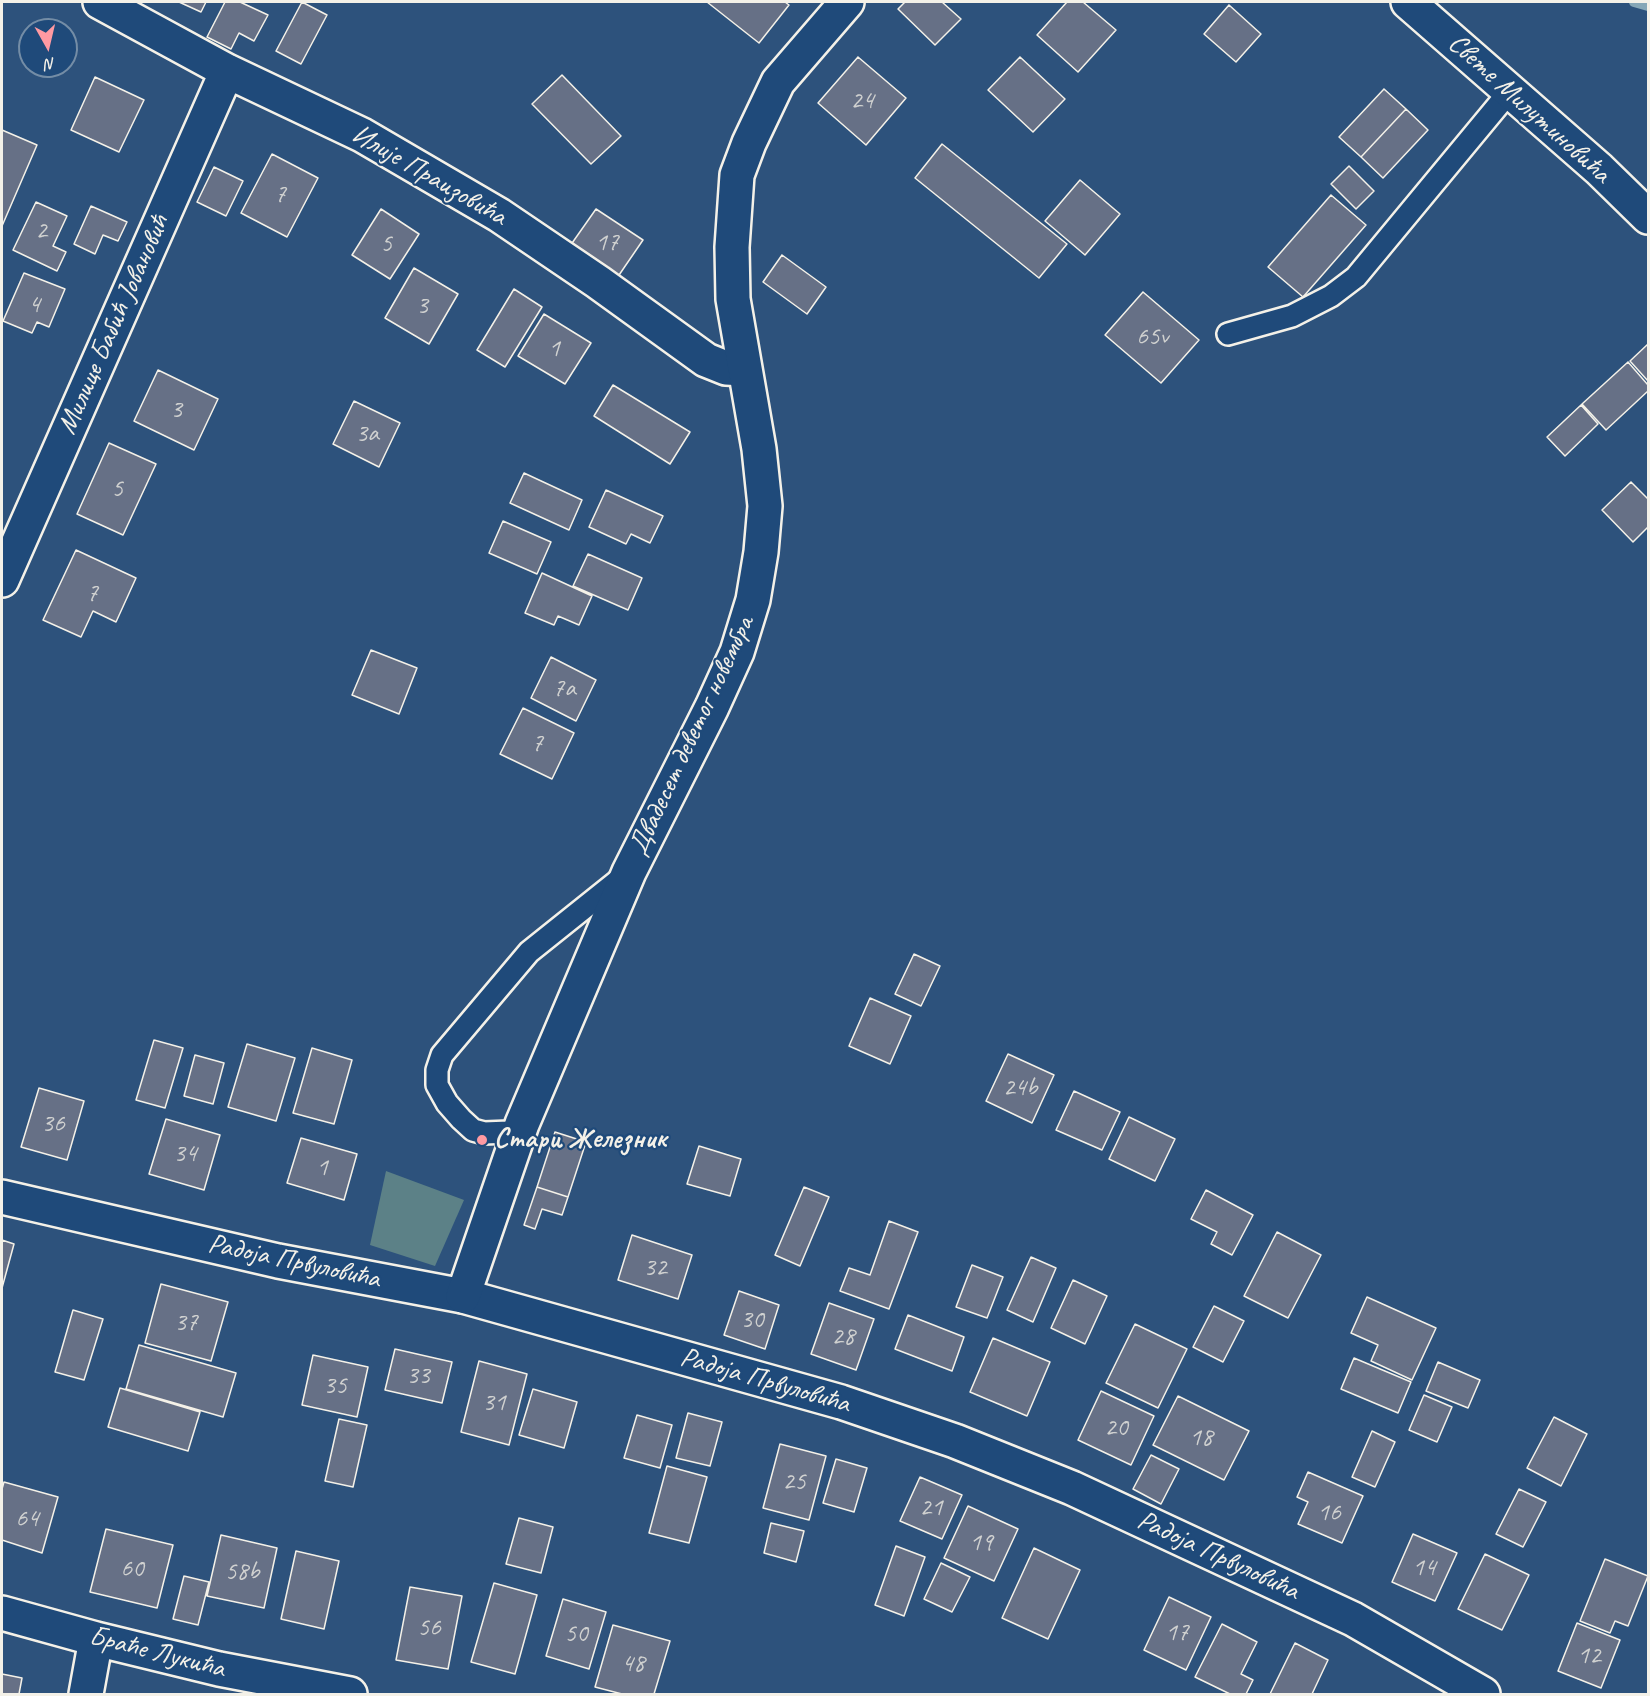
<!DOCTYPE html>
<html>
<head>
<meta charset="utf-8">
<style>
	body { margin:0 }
	#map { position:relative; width:1650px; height:1696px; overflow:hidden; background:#2d527c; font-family:Caveat,sans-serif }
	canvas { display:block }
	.frame { position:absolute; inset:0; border:3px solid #f4f1e8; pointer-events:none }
	.north { position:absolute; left:18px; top:18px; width:60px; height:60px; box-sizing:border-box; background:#1f4a7a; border:2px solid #748da6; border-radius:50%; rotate:172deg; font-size:16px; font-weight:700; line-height:24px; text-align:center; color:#f4f1e8 }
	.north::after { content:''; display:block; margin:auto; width:21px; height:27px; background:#ff9aa2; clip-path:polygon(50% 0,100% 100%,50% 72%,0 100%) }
</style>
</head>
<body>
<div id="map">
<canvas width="1650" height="1696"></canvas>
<div class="frame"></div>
<div class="north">N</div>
</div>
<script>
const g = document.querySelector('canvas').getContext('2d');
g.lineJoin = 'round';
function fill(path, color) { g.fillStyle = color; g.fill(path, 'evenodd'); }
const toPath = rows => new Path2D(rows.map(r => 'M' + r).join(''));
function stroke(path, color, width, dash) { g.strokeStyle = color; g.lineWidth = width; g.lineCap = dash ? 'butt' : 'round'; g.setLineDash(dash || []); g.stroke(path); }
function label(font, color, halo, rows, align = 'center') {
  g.font = font + ' Caveat,sans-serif'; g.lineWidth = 4.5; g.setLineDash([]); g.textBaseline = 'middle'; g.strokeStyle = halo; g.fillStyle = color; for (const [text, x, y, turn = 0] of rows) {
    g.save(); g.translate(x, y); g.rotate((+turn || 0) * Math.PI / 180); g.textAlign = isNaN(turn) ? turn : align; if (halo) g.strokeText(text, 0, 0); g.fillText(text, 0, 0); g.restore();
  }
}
const green = toPath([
	[386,1171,464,1200,435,1266,370,1245]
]);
const stream = toPath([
	[1634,2,1648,6]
]);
const building = toPath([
	[179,2,206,2,201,12,179,2],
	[225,2,240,2,268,15,254,41,239,33,231,49,207,37,225,2],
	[302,2,327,15,301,64,276,51,302,2],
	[707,2,785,2,789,5,759,43,707,2],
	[905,2,942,2,961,19,935,45,898,9,905,2],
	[1067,2,1083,2,1116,30,1078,72,1037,35,1067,2],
	[1229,5,1261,34,1236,62,1204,34,1229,5],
	[858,57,906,98,866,145,818,103,858,57],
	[1020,57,1065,99,1033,132,988,90,1020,57],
	[562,75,621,136,591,164,532,104,562,75],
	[95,77,144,100,119,152,71,130,95,77],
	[1384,89,1406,109,1361,157,1339,137,1384,89],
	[1406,109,1428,130,1383,178,1361,157,1406,109],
	[2,130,37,145,2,226,2,130],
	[942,144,1067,244,1039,278,915,178,942,144],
	[272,154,318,178,287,237,241,213,272,154],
	[1349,166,1374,191,1356,209,1331,184,1349,166],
	[214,167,243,181,226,216,197,202,214,167],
	[1080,180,1120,214,1085,255,1045,221,1080,180],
	[1331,195,1366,225,1303,297,1268,267,1331,195],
	[36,202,67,216,53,246,66,252,57,271,13,250,36,202],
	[91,206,127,222,118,241,103,235,95,254,74,244,91,206],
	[381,209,419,234,390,279,352,255,381,209],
	[596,209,643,240,617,278,570,246,596,209],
	[782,255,826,287,807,314,763,282,782,255],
	[414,268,458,294,429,344,385,318,414,268],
	[24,273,65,289,49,327,37,322,32,333,3,321,24,273],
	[514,289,542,307,505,367,477,350,514,289],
	[1143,292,1199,340,1161,383,1105,335,1143,292],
	[544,314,591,343,565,384,518,356,544,314],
	[1648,344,1648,381,1630,361,1648,344],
	[1628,362,1648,385,1648,391,1606,430,1582,404,1628,362],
	[158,370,218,399,194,450,134,421,158,370],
	[613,385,690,432,670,464,594,416,613,385],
	[354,401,400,423,379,467,333,444,354,401],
	[1581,405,1598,424,1565,456,1547,437,1581,405],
	[109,443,156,464,123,535,77,514,109,443],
	[524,473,582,500,569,530,510,503,524,473],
	[1631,482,1648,499,1648,527,1633,542,1602,510,1631,482],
	[606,490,663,516,650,543,631,534,626,544,589,527,606,490],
	[503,521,551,542,537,574,489,553,503,521],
	[76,550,136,578,116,622,93,611,81,637,43,620,76,550],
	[588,554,642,578,628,610,573,586,588,554],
	[542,573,592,596,579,625,558,616,554,625,525,613,542,573],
	[371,650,417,668,399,714,352,695,371,650],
	[551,657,596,680,576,721,531,698,551,657],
	[523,708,574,733,552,779,500,754,523,708],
	[914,954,940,966,921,1006,895,994,914,954],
	[870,998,911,1016,890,1064,849,1046,870,998],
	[154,1040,183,1048,165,1108,136,1100,154,1040],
	[247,1044,295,1058,276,1121,228,1107,247,1044],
	[312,1048,352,1060,334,1124,293,1113,312,1048],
	[1008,1054,1054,1075,1032,1123,986,1101,1008,1054],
	[195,1055,224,1063,213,1104,184,1096,195,1055],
	[39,1088,84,1101,67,1160,21,1147,39,1088],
	[1074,1091,1120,1112,1102,1150,1056,1130,1074,1091],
	[1129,1117,1175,1139,1155,1181,1109,1159,1129,1117],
	[166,1119,220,1135,204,1190,149,1174,166,1119],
	[555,1132,586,1142,568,1197,537,1187,555,1132],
	[301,1138,357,1154,344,1200,287,1183,301,1138],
	[699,1146,741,1159,730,1196,687,1184,699,1146],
	[537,1187,568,1197,562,1215,542,1209,535,1229,524,1225,537,1187],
	[804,1187,829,1197,800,1266,775,1255,804,1187],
	[1206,1190,1253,1215,1232,1255,1211,1244,1217,1232,1191,1219,1206,1190],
	[889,1221,918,1232,889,1309,840,1291,849,1268,870,1275,889,1221],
	[1277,1232,1321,1255,1288,1318,1244,1296,1277,1232],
	[632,1235,692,1255,678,1299,618,1280,632,1235],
	[2,1240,14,1244,2,1288,2,1240],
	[1031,1257,1056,1268,1033,1322,1007,1310,1031,1257],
	[972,1265,1003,1277,987,1318,956,1307,972,1265],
	[1073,1280,1107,1296,1085,1344,1051,1328,1073,1280],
	[161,1284,228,1302,211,1361,145,1343,161,1284],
	[739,1291,779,1305,765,1349,724,1335,739,1291],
	[1367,1297,1436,1328,1412,1380,1371,1361,1378,1345,1351,1333,1367,1297],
	[829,1303,874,1319,856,1370,811,1354,829,1303],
	[1214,1306,1244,1321,1223,1362,1193,1347,1214,1306],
	[73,1310,103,1319,84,1380,55,1372,73,1310],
	[908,1315,964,1337,952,1371,895,1349,908,1315],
	[1135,1324,1187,1349,1158,1408,1106,1383,1135,1324],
	[993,1338,1050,1362,1027,1416,970,1392,993,1338],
	[139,1345,236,1373,223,1417,126,1389,139,1345],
	[395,1349,452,1362,442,1403,385,1390,395,1349],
	[313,1355,368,1367,357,1417,302,1405,313,1355],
	[1354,1358,1411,1382,1398,1413,1341,1389,1354,1358],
	[479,1361,527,1374,509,1445,461,1432,479,1361],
	[1438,1362,1480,1380,1468,1408,1426,1391,1438,1362],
	[120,1388,200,1412,188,1451,108,1427,120,1388],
	[533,1389,577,1402,564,1448,519,1435,533,1389],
	[1101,1391,1154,1416,1131,1465,1078,1440,1101,1391],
	[1424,1395,1452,1407,1437,1442,1409,1430,1424,1395],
	[1178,1396,1249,1431,1224,1480,1153,1445,1178,1396],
	[688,1413,722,1422,710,1466,676,1458,688,1413],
	[637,1415,672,1425,660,1468,624,1458,637,1415],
	[1554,1417,1587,1434,1561,1486,1527,1468,1554,1417],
	[339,1419,367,1425,353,1487,325,1481,339,1419],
	[1372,1431,1395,1442,1375,1487,1352,1477,1372,1431],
	[780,1444,826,1456,809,1520,763,1508,780,1444],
	[1151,1455,1179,1469,1161,1504,1133,1489,1151,1455],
	[836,1459,867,1468,854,1512,823,1503,836,1459],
	[667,1466,707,1477,689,1543,649,1533,667,1466],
	[1308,1472,1363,1496,1342,1543,1298,1524,1308,1502,1297,1497,1308,1472],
	[920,1477,962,1495,942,1539,900,1521,920,1477],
	[4,1482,58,1497,42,1553,2,1540,2,1489,4,1482],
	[1519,1489,1546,1502,1523,1547,1496,1534,1519,1489],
	[968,1506,1018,1529,994,1581,944,1558,968,1506],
	[519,1518,553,1527,541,1573,506,1564,519,1518],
	[771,1523,804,1531,796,1562,764,1553,771,1523],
	[106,1529,173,1545,157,1608,90,1592,106,1529],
	[1413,1534,1457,1553,1435,1601,1392,1582,1413,1534],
	[221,1535,277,1548,264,1608,207,1596,221,1535],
	[896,1546,925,1557,904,1616,875,1605,896,1546],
	[1034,1548,1080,1570,1048,1639,1002,1618,1034,1548],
	[296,1551,339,1561,324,1629,281,1619,296,1551],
	[1485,1554,1529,1575,1502,1630,1458,1609,1485,1554],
	[1605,1559,1648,1576,1628,1626,1615,1621,1610,1633,1580,1621,1605,1559],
	[941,1563,970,1577,952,1612,924,1599,941,1563],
	[184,1576,209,1582,198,1625,173,1619,184,1576],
	[494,1583,537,1595,515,1674,471,1662,494,1583],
	[410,1587,462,1596,448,1669,396,1660,410,1587],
	[1169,1597,1211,1617,1186,1670,1144,1650,1169,1597],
	[563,1599,606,1612,589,1669,546,1656,563,1599],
	[1577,1623,1620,1640,1601,1688,1558,1671,1577,1623],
	[1222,1624,1257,1642,1241,1674,1253,1680,1246,1694,1230,1694,1195,1677,1222,1624],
	[613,1625,670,1641,654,1694,622,1694,595,1687,613,1625],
	[1295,1643,1328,1660,1312,1694,1270,1694,1295,1643],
	[2,1674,22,1678,19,1694,2,1694,2,1674]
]);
const service = toPath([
	[1228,334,1292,316,1331,296,1356,277,1510,91],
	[522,1124,509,1132,484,1133,473,1130,461,1119,447,1103,437,1085,437,1070,442,1055,529,952,624,876]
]);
const minor = toPath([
	[100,2,227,71,362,135,499,215,598,282,706,360,726,368,744,369],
	[2,580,227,71],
	[2,1197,278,1261,463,1296,841,1402,955,1441,1072,1488,1353,1619,1483,1694],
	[2,1613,96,1639,219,1669,350,1694],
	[86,1694,96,1639]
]);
const tertiary = toPath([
	[1408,2,1599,169,1648,217],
	[463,1296,522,1124,629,872,712,707,737,652,753,600,761,552,765,506,759,449,733,299,732,247,737,175,749,143,778,82,847,2]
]);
const markers = [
	[482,1140,6,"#ff9aa2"]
];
const numberNames = [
	["24",862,101],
	["7",280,195],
	["2",41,231],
	["17",607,243],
	["5",386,244],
	["4",34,305],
	["3",422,306],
	["65v",1152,337],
	["1",554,349],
	["3",176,410],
	["3a",367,434],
	["5",117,489],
	["7",92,594],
	["7a",564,689],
	["7",537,744],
	["24b",1020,1088],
	["36",53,1124],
	["34",185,1154],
	["1",322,1168],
	["32",655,1268],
	["30",752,1320],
	["37",186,1323],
	["28",843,1337],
	["33",418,1376],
	["35",335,1386],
	["31",494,1403],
	["20",1116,1428],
	["18",1201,1438],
	["25",794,1482],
	["21",931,1508],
	["16",1329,1513],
	["64",27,1519],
	["19",981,1543],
	["14",1424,1568],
	["60",132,1569],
	["58b",242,1572],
	["56",429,1628],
	["17",1177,1633],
	["50",576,1634],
	["12",1589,1656],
	["48",633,1664]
];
const streetNames = [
	["Свете Милутиновића",1529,109,42],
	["Илије Праизовића",429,176,30],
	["Милице Бабић Јовановић",114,325,-66],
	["Двадесет деветог новембра",692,736,-65],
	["Радоја Првуловића",294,1262,12],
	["Радоја Првуловића",765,1381,16],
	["Радоја Првуловића",1218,1556,25],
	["Браће Лукића",157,1653,14]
];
const poiNames = [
	["Стари Железник",494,1140]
];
fill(green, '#5c8187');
stroke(stream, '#86a7b7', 10);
fill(building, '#667086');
stroke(building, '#f4f1e8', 1.5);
stroke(service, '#f4f1e8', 26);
stroke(minor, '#f4f1e8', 38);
stroke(tertiary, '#f4f1e8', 38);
stroke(service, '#1f4a7a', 21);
stroke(minor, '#1f4a7a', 33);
stroke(tertiary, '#1f4a7a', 33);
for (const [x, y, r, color] of markers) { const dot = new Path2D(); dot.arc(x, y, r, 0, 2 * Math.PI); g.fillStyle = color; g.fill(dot); stroke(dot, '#1f4a7a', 2); }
label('26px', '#d0d1d0', null, numberNames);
label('28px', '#f4f1e8', '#1f4a7a', streetNames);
label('bold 28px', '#f4f1e8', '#1f4a7a', poiNames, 'left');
</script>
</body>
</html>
